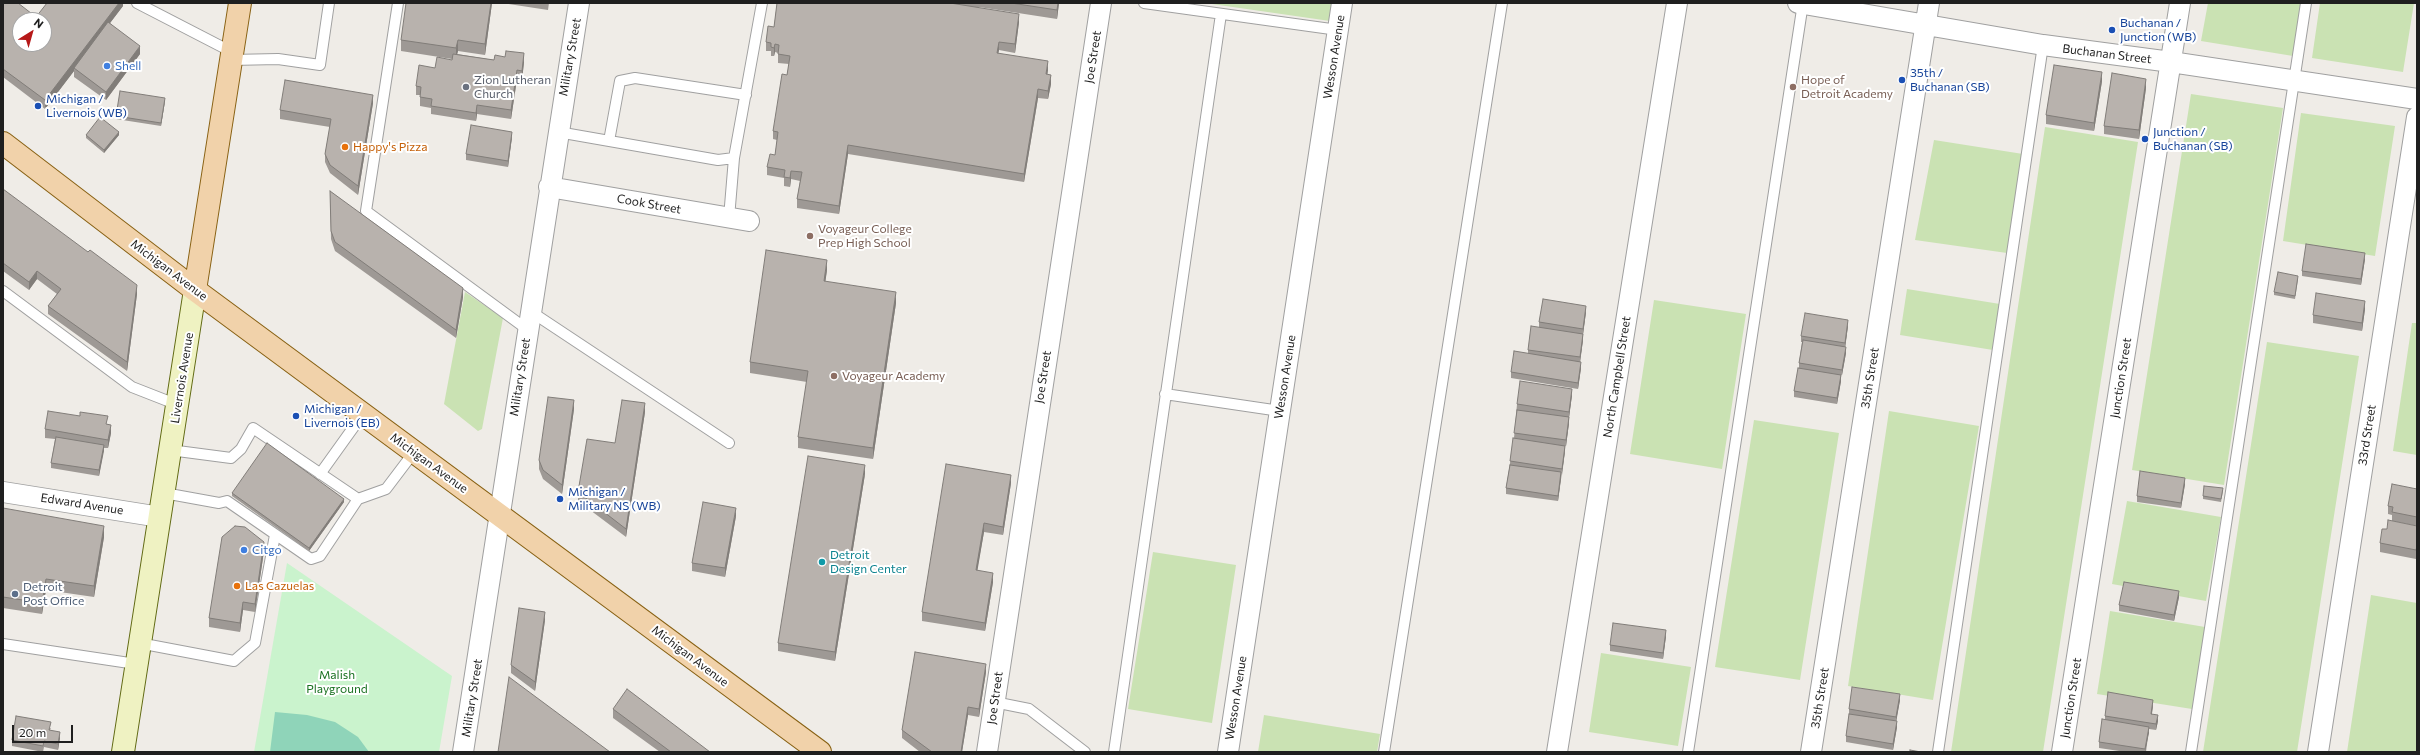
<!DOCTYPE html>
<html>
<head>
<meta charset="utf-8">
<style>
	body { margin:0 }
	#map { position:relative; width:2420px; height:755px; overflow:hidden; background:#efece7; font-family:Commissioner,sans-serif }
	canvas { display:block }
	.frame { position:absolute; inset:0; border:4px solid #1f1f1f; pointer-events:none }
	.north { position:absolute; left:12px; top:12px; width:40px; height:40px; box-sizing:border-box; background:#fff; border:1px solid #a5a5a5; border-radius:50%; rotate:37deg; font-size:11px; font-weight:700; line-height:16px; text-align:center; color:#1f1f1f }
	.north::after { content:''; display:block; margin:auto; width:14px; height:18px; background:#b61919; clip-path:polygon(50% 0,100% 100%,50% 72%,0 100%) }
	.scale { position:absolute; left:12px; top:725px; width:61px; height:18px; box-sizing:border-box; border:2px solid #1f1f1f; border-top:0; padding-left:5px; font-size:12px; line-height:14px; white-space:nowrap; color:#1f1f1f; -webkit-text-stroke:3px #fff; paint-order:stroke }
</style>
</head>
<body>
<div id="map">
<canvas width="2420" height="755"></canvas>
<div class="frame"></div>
<div class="north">N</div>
<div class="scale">20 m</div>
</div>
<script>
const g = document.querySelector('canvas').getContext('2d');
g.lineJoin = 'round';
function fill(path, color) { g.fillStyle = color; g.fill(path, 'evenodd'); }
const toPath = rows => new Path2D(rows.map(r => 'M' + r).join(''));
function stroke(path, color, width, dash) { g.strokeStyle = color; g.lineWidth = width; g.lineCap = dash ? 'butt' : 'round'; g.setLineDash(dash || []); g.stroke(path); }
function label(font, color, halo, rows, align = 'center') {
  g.font = font + ' Commissioner,sans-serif'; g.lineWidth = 4; g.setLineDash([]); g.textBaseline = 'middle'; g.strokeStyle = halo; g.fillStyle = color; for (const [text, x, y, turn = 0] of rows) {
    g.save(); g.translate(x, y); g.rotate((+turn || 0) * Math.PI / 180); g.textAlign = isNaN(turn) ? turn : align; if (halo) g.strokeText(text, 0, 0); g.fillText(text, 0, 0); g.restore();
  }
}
const grass = toPath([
	[1205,3,1332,3,1330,21],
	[2208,3,2302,3,2293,56,2201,41],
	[2320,3,2414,3,2403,72,2312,58],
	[2191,94,2283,108,2224,485,2132,470],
	[2301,113,2395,126,2375,256,2283,241],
	[2045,127,2138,142,2043,752,1951,752],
	[1934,140,2023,154,2007,253,1915,240],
	[1907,289,2000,304,1993,350,1900,335],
	[465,292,503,318,482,429,478,431,444,404],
	[1654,300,1746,314,1722,469,1630,454],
	[2412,323,2417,323,2417,455,2393,451],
	[2267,342,2359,356,2297,752,2203,752],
	[1889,411,1979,426,1933,700,1848,686],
	[1754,420,1839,433,1800,680,1715,667],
	[2127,501,2221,517,2206,601,2112,584],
	[1153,552,1236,565,1212,723,1128,709],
	[2371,595,2417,603,2417,752,2347,752],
	[2110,611,2205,627,2192,709,2097,694],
	[1601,653,1691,667,1678,746,1589,732],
	[1264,715,1380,734,1377,752,1258,752]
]);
const park = toPath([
	[287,563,452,676,439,752,254,752]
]);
const pitch = toPath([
	[275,712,307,715,335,722,358,737,369,752,270,752]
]);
const lane = toPath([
	[137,3,232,52],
	[398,3,366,211,528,330],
	[1144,3,1338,30],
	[231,60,278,59,320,65,329,3],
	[558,132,718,160,734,158],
	[609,141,620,81,635,78,746,95],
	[729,218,734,158,762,3],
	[3,291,132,387,178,405],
	[530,311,729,443],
	[1165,394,1280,411],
	[170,450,231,458,241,449,253,428,358,499,386,489,414,452],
	[320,474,363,414],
	[164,493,219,503,227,501,311,559,320,556,358,499],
	[139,643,234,661,242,654,255,643,275,535],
	[3,644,136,664],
	[994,702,1029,709,1085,752],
	[1114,752,1221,14],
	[1384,752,1502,3],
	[1688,752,1803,3],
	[1938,752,2043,45],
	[2191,752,2306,3]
]);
const street = toPath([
	[1798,3,2043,45,2171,62,2417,99],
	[549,187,749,221],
	[3,492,160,517],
	[463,752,579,3],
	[987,752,1101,3],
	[1228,752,1342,3],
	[1557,752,1677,3],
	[1811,752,1929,3],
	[2062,752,2180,3],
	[2318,752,2417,117]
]);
const secondary = toPath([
	[123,752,195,290]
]);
const primary = toPath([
	[3,143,195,290,820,752],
	[195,290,240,3]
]);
const wall = toPath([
	[3,3,36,17,123,3,123,6,110,23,140,54,106,100,74,77,74,71,45,109,3,77],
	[492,3,485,55,458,51,457,54,494,60,524,62,522,80,517,79,511,119,477,114,476,121,431,114,431,108,420,106,420,95,416,95,416,86,435,68,452,60,452,59,401,51,401,40],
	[502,3,549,3,548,10],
	[777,3,1059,3,1057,19,979,7,979,8,1019,22,1015,53,999,50,998,53,1048,70,1047,75,1051,84,1048,99,1038,98,1024,182,848,154,839,214,797,208,797,199,800,181,791,179,790,187,784,186,784,178,767,175,767,167,775,155,777,140,773,139,773,131,787,75,789,64,778,63,778,53,775,52,774,56,771,56,771,51,766,51,766,42,774,27],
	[2102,81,2094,131,2046,124,2046,115],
	[2146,88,2139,139,2104,134,2104,126],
	[165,101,161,126,116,119,116,116],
	[373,103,358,195,330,173,325,162,325,154,330,127,280,119,280,110],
	[86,135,119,135,104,153,86,138],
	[512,137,508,167,466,160,466,154],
	[3,189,137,294,127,371,48,314,48,306,57,294,37,279,29,290,3,271],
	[330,191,463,297,456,338,335,251,331,239],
	[2365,259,2361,285,2302,276,2302,271],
	[827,270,825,282,896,303,873,459,798,448,798,437,807,382,750,373,750,362],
	[2298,279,2295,299,2274,295,2274,292],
	[2365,309,2362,331,2313,323,2313,315],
	[1586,312,1583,334,1583,340,1580,361,1581,368,1578,389,1511,378,1511,372,1528,353,1528,350,1539,327,1539,322],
	[1848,326,1845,347,1846,353,1842,375,1841,375,1841,381,1837,404,1794,397,1794,391,1799,368,1799,363,1802,342,1801,342,1801,336],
	[1572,395,1569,417,1569,423,1566,446,1565,446,1565,451,1558,501,1506,494,1506,488,1514,438,1517,404],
	[574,409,562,494,543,479,539,469,539,460],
	[645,412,626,537,578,501,578,492,615,443],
	[108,424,111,433,108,448,104,448,99,476,51,468,51,463,55,439,45,438,45,429],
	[865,474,835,661,778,651,778,643],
	[1011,483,1003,535,984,532,977,570,993,582,985,631,922,621,922,612],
	[2185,484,2181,508,2137,502,2137,496],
	[2417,489,2417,526,2392,521,2392,515,2388,514,2388,506],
	[2223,491,2221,502,2203,499,2203,496],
	[232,493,344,502,309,551,232,496],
	[3,508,104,537,94,597,46,590,42,614,3,608],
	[736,516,725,577,692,571,692,563],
	[2417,526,2416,559,2380,552,2380,543,2387,529],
	[264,551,255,612,243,610,240,632,209,627,209,618],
	[2179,597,2174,621,2119,611,2119,605],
	[545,620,535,691,511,673,511,665],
	[1666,636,1663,659,1610,651,1610,645],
	[986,672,979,717,968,715,962,752,920,752,902,738,902,730],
	[1900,700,1896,721,1897,727,1893,750,1846,742,1846,736,1849,715,1849,709],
	[2153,705,2152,714,2158,721,2156,730,2149,729,2146,752,2126,752,2099,748,2099,742,2105,720,2105,716],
	[613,709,710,752,660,752,613,718],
	[51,728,50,730,60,738,58,750,44,747,43,752,12,746,12,740]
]);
const shadedWall = toPath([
	[119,3,123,3,123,6,75,69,74,68,74,71,45,109,45,100],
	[491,3,492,3,485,55,485,44],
	[1058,3,1059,3,1057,19,1057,10],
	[1019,14,1019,22,1015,53,1015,44],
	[458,40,458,51,456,59,456,48],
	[999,42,999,50,997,61,997,53],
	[775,44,775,52,774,56,774,48],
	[140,46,140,54,106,100,106,92],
	[524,53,524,62,522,80,522,71],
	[1048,61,1048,70,1046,83,1046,74],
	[517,70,517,79,511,119,511,110],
	[2102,72,2102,81,2094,131,2094,123],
	[1051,75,1051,84,1048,99,1048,91],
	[2146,79,2146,88,2139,139,2139,130],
	[1038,89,1038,98,1024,182,1024,174],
	[373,95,373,103,358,195,358,186],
	[165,98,165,101,161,126,161,123],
	[477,105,477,114,476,121,476,113],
	[119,132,119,135,104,153,104,150],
	[512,132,512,137,508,167,508,161],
	[848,145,848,154,839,214,839,206],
	[791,171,791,179,790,187,790,178],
	[2365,253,2365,259,2361,285,2361,279],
	[827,260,827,270,824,292,824,281],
	[37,271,37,279,29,290,29,282],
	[137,285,137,294,127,371,127,362],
	[463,288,463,297,456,338,456,330],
	[896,292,896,303,873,459,873,448],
	[2365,301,2365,309,2362,331,2362,323],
	[1586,306,1586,312,1583,335,1583,329],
	[1848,320,1848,326,1845,349,1845,343],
	[1583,334,1583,340,1580,363,1580,357],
	[1846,347,1846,353,1842,375,1842,370],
	[1581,362,1581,368,1578,389,1578,383],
	[1841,375,1841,381,1837,404,1837,398],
	[1572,389,1572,395,1569,418,1569,412],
	[574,400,574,409,562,494,562,485],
	[645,403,645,412,626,537,626,529],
	[1569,417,1569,423,1566,446,1566,440],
	[111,425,111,433,108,448,108,440],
	[104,445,104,451,99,476,99,470],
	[1565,446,1565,451,1562,475,1562,469],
	[865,465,865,474,835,661,835,652],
	[1561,472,1561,478,1558,501,1558,496],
	[1011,475,1011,483,1003,535,1003,527],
	[2185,478,2185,484,2181,508,2181,503],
	[344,499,344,502,309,551,309,548],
	[736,508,736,516,725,577,725,568],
	[984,523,984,532,976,579,976,570],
	[104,526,104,537,94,597,94,586],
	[264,542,264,551,255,612,255,604],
	[2417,546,2417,555,2416,559,2416,550],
	[993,573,993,582,985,631,985,623],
	[46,579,46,590,42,614,42,603],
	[2179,591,2179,597,2174,621,2174,615],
	[243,602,243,610,240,632,240,623],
	[545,612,545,620,535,691,535,682],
	[1666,630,1666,636,1663,659,1663,653],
	[986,664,986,672,979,717,979,709],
	[1900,694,1900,700,1896,723,1896,717],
	[2153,700,2153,705,2151,720,2151,714],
	[968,707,968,715,962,752,961,752],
	[2158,715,2158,721,2156,730,2156,724],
	[1897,721,1897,727,1893,750,1893,744],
	[2149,727,2149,733,2145,752,2145,749],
	[60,732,60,738,58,750,58,744]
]);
const building = toPath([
	[3,3,18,3,36,17,47,3,119,3,45,100,3,69,3,3],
	[20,20,44,20,44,44,20,44,20,20],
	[406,3,491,3,485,44,458,40,456,48,401,40,406,3],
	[777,3,950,3,1019,14,1015,44,999,42,997,53,1048,61,1046,74,1051,75,1048,91,1038,89,1024,174,848,145,839,206,797,199,802,172,791,171,790,178,784,177,785,170,767,167,770,154,775,155,778,132,773,131,782,74,787,75,790,56,778,54,779,45,775,44,774,48,771,47,771,43,766,42,768,26,774,27,777,3],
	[1011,3,1058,3,1057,10,1011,3],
	[108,22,140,46,106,92,74,68,108,22],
	[506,51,524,53,522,71,517,70,511,110,477,105,476,113,431,106,432,99,420,97,421,87,416,86,419,65,435,68,437,57,452,60,453,54,494,60,495,55,505,57,506,51],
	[2054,65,2102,72,2094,123,2046,115,2054,65],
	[2112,73,2146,79,2139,130,2104,126,2112,73],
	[285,80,373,95,358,186,330,165,325,154,331,119,280,110,285,80],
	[120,91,165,98,161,123,116,116,120,91],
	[100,117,119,132,104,150,86,135,100,117],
	[471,125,512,132,508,161,466,154,471,125],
	[3,189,88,252,90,250,137,285,127,362,48,306,61,289,37,271,29,282,3,263,3,189],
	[330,191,463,288,456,330,335,242,331,231,330,191],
	[2306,244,2365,253,2361,279,2302,271,2306,244],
	[766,250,827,260,824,281,896,292,873,448,798,437,808,371,750,362,766,250],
	[2278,272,2298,276,2295,296,2274,292,2278,272],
	[2316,293,2365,301,2362,323,2313,315,2316,293],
	[1543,299,1586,306,1583,329,1539,322,1543,299],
	[1805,313,1848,320,1845,343,1801,336,1805,313],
	[1531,326,1583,334,1580,357,1528,350,1531,326],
	[1803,340,1846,347,1842,370,1799,363,1803,340],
	[1514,351,1581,362,1578,383,1511,372,1514,351],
	[1798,368,1841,375,1837,398,1794,391,1798,368],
	[1520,381,1572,389,1569,412,1517,404,1520,381],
	[548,397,574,400,562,485,543,470,539,460,548,397],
	[622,400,645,403,626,529,578,492,587,439,615,443,622,400],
	[1517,410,1569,417,1566,440,1514,433,1517,410],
	[48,411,80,416,80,412,108,416,106,424,111,425,108,440,45,429,48,411],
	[56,437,104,445,99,470,51,463,56,437],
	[1513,438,1565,446,1562,469,1510,461,1513,438],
	[267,443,344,499,309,548,232,493,267,443],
	[808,456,865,465,835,652,778,643,808,456],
	[946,464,1011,475,1003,527,984,523,976,570,993,573,985,623,922,612,946,464],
	[1510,465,1561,472,1558,496,1506,488,1510,465],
	[2140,471,2185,478,2181,503,2137,496,2140,471],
	[2392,484,2417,489,2417,517,2392,512,2393,507,2388,506,2392,484],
	[2204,486,2223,488,2221,499,2203,496,2204,486],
	[703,502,736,508,725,568,692,563,703,502],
	[3,508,104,526,94,586,46,579,42,603,3,597,3,508],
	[2388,520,2417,526,2417,546,2416,550,2380,543,2382,529,2387,529,2388,520],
	[235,526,245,527,264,542,255,604,243,602,240,623,209,618,222,537,235,526],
	[2124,582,2179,591,2174,615,2119,605,2124,582],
	[519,608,545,612,535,682,511,665,519,608],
	[1613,623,1666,630,1663,653,1610,645,1613,623],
	[915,652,986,664,979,709,968,707,961,752,932,752,902,730,915,652],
	[509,677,610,752,498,752,509,677],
	[1852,687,1900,694,1896,717,1849,709,1852,687],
	[627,689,710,752,671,752,613,709,627,689],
	[2108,692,2153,700,2151,714,2158,715,2156,724,2105,716,2108,692],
	[1849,714,1897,721,1893,744,1846,736,1849,714],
	[16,716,51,722,49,730,60,732,58,744,44,741,43,746,12,740,16,716],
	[2102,719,2149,727,2145,749,2099,742,2102,719],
	[1910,750,1921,752,1910,752,1910,750]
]);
const markers = [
	[2112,30,4,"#1a4fb4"],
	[107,66,4,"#3f7fe0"],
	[1902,80,4,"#1a4fb4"],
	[466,87,4,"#6b7280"],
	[1793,87,4,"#8d6e63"],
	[38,106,4,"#1a4fb4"],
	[2145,139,4,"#1a4fb4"],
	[345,147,4,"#e8710a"],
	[810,236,4,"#8d6e63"],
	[834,376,4,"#8d6e63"],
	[296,416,4,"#1a4fb4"],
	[560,499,4,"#1a4fb4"],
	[244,550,4,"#3f7fe0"],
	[822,562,4,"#0f9aa8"],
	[237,586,4,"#e8710a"],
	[15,594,4,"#5c6f8a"]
];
const transitNames = [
	["Buchanan /",2120,23],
	["Junction (WB)",2120,37],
	["35th /",1910,73],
	["Buchanan (SB)",1910,87],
	["Michigan /",46,99],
	["Livernois (WB)",46,113],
	["Junction /",2153,132],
	["Buchanan (SB)",2153,146],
	["Michigan /",304,409],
	["Livernois (EB)",304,423],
	["Michigan /",568,492],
	["Military NS (WB)",568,506]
];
const streetNames = [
	["Buchanan Street",2107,54,7],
	["Military Street",570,57,-80],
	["Joe Street",1093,57,-81],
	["Wesson Avenue",1334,57,-81],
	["Cook Street",649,204,10],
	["Michigan Avenue",169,270,37],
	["Military Street",520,377,-81],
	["Joe Street",1043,377,-81],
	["Wesson Avenue",1285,377,-81],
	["North Campbell Street",1617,377,-81],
	["Livernois Avenue",182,378,-81],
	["35th Street",1870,378,-81],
	["Junction Street",2121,378,-81],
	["33rd Street",2367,435,-81],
	["Michigan Avenue",429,463,36],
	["Edward Avenue",82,504,9],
	["Michigan Avenue",690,656,37],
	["Military Street",472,698,-81],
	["Joe Street",995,698,-82],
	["Wesson Avenue",1236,698,-81],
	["35th Street",1820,698,-81],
	["Junction Street",2071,698,-81]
];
const shopNames = [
	["Shell",115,66],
	["Citgo",252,550]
];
const worshipNames = [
	["Zion Lutheran",474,80],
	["Church",474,94]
];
const educationNames = [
	["Hope of",1801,80],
	["Detroit Academy",1801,94],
	["Voyageur College",818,229],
	["Prep High School",818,243],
	["Voyageur Academy",842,376]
];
const foodNames = [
	["Happy's Pizza",353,147],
	["Las Cazuelas",245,586]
];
const cultureNames = [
	["Detroit",830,555],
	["Design Center",830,569]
];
const serviceNames = [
	["Detroit",23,587],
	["Post Office",23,601]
];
const parkNames = [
	["Malish",337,675],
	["Playground",337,689]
];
fill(grass, '#cae2b3');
fill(park, '#caf3cd');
fill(pitch, '#8fd4b9');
stroke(lane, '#a0a0a0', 12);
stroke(street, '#a0a0a0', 22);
stroke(secondary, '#616a13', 24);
stroke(primary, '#886113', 24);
stroke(lane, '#fff', 10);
stroke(street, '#fff', 20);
stroke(secondary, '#eff2c2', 22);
stroke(primary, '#f1d2aa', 22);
fill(wall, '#9e9995');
fill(shadedWall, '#817d79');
fill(building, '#b8b2ad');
stroke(building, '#817d79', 1);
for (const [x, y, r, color] of markers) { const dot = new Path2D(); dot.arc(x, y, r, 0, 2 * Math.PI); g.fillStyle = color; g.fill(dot); stroke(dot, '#fff', 1.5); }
label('12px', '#164399', '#fff', transitNames, 'left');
label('12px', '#1f1f1f', '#fff', streetNames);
label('12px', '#366cbe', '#fff', shopNames, 'left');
label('12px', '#5b616d', '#fff', worshipNames, 'left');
label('12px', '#785e54', '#fff', educationNames, 'left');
label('12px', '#c56008', '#fff', foodNames, 'left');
label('12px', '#0d838f', '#fff', cultureNames, 'left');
label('12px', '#4e5e75', '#fff', serviceNames, 'left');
label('12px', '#1a7121', '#fff', parkNames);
</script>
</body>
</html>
